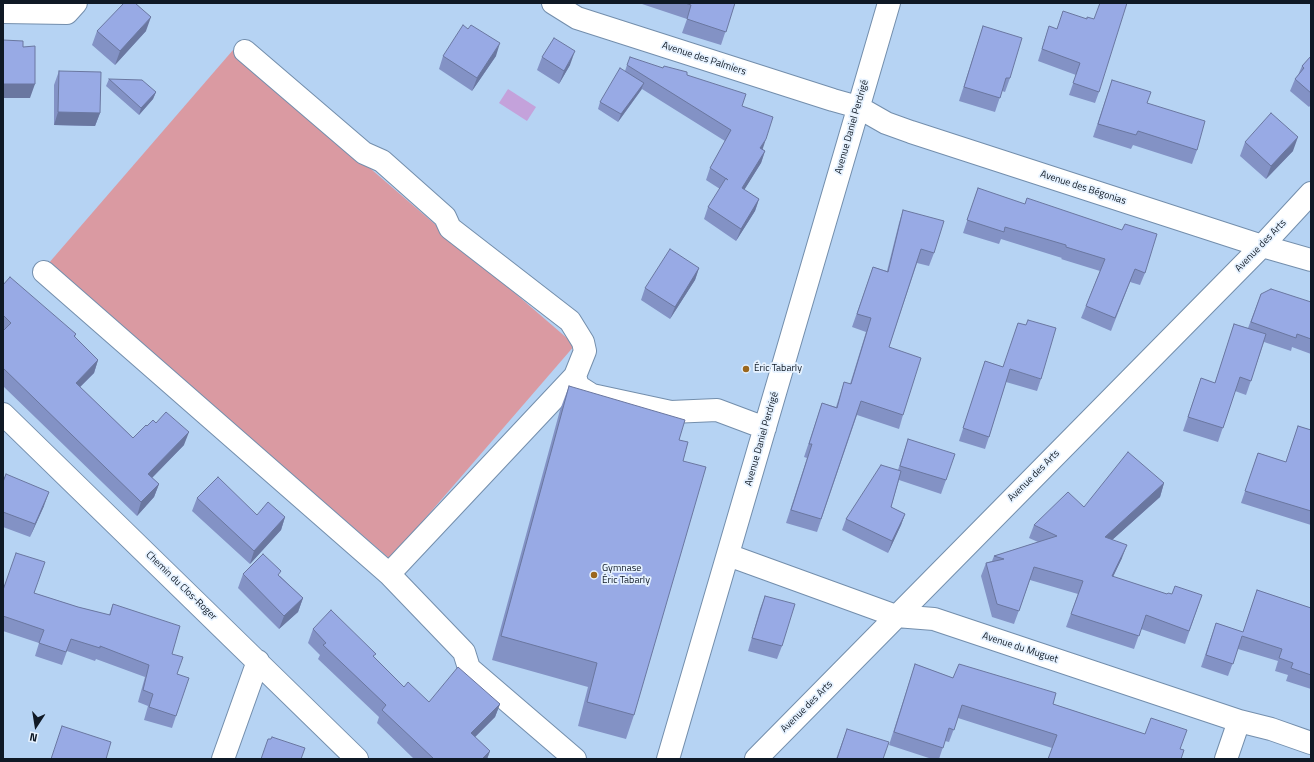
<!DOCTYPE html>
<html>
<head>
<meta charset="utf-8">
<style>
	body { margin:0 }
	#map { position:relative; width:1314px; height:762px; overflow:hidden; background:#b6d3f3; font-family:"Titillium Web",sans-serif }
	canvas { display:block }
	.frame { position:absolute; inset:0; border:4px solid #0f1925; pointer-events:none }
	.north { position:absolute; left:16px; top:706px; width:40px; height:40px; -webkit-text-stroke:3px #e6f2ff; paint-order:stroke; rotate:192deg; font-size:11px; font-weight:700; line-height:16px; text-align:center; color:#0f1925 }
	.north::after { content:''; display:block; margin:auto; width:14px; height:18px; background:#0f1925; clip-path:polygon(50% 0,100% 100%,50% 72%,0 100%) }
</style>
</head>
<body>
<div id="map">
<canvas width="1314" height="762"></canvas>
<div class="frame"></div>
<div class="north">N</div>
</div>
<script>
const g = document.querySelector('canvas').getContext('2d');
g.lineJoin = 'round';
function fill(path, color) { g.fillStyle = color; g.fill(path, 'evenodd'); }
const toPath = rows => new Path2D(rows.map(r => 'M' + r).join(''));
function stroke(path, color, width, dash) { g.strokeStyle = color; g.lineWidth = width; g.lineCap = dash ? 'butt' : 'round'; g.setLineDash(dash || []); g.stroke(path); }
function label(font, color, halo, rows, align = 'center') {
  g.font = font + ' "Titillium Web",sans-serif'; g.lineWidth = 3.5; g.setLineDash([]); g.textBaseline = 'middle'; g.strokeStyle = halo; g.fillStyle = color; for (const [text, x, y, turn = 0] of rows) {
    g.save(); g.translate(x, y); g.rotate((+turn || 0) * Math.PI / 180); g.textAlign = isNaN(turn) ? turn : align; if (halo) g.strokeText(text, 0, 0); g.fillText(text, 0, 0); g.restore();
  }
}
const green = toPath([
	[233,50,575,345,390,559,48,264]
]);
const water = toPath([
	[508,89,536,107,527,121,499,103]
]);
const minor = toPath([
	[553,3,577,18,833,100,858,107,886,123,911,132,1262,246,1311,260],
	[3,12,67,13,76,3],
	[245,51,364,153,382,161,445,217,450,228,570,321,583,342,585,351,575,376,578,386,592,395,671,412,717,410,765,428],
	[44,272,389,574,575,376],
	[3,414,357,759],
	[728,555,896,616,934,619,1239,721,1271,729,1311,743],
	[389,574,464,652,469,668,575,759],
	[223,759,258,661],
	[668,759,889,3],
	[756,759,1262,246,1311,193],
	[1226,759,1239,721]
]);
const wall = toPath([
	[639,3,735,3,721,45,682,33,687,19],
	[1087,19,1094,19,1099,92,1095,103,1069,95,1076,75,1038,61,1049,26,1056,29],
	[983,26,1010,78,1005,92,1002,91,995,112,959,101],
	[97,31,146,31,115,65,92,45],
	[443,56,496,56,472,91,439,69],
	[1311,56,1311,105,1309,107,1290,91,1295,79,1298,75,1302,66],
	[542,57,570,65,559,84,537,70],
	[627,65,687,75,742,106,762,149,765,151,761,163,744,190,759,199,755,211,736,241,704,219,708,207,720,189,706,180,710,168,725,141,642,89,618,122,598,109,600,102,625,71],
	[59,71,100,113,95,126,54,125,54,85],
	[109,79,156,92,153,99,139,115,106,86],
	[1112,80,1147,103,1197,150,1192,164,1133,145,1131,149,1093,137],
	[1245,142,1293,151,1266,179,1240,156],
	[978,188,1145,273,1140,285,1130,282,1111,331,1081,318,1100,271,1061,259,1062,258,1001,239,999,244,963,233],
	[903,210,934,253,929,266,917,263,889,347,903,415,899,429,857,415,817,532,786,523,807,458,804,457,822,403,836,407,844,382,850,384,866,332,852,327,873,267,887,271,899,223],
	[699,268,695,280,670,319,641,300,645,288],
	[3,285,76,334,75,337,98,360,94,373,80,387,133,438,147,426,184,445,152,478,159,484,154,497,137,516,3,386],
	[1261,294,1311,302,1311,354,1292,347,1291,351,1264,342,1246,395,1235,391,1218,442,1183,431,1201,378,1215,383,1234,324,1248,328],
	[985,361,1041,379,1037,391,1006,382,989,437,985,449,959,441],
	[569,386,679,440,683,461,634,715,626,739,578,726,588,687,492,660,560,410],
	[1298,426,1311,430,1311,525,1241,503,1258,453,1286,462],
	[908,439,946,480,941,494,899,480,891,507,905,514,901,525,888,553,842,530,846,519,898,470],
	[3,482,44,506,30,537,3,527],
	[1164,483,1160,497,1112,540,1122,558,1113,577,1167,594,1202,595,1185,644,1141,629,1134,649,1066,627,1078,594,1030,580,1014,624,992,617,981,576,986,563,992,561,994,556,1038,542,1029,538,1034,525,1084,507],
	[197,498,257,515,285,517,281,530,250,564,192,511],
	[243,574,280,576,303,598,298,612,279,629,238,588],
	[3,589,34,593,78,607,109,615,113,604,172,654,177,674,176,716,172,728,144,720,148,706,138,702,145,677,96,659,95,661,67,651,62,665,35,656,39,643,3,631],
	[1257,590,1311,608,1311,689,1286,681,1288,675,1275,671,1278,661,1238,649,1228,676,1201,667,1216,623,1243,632],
	[765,596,782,646,777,659,748,651,760,609],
	[313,629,374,657,404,687,429,702,500,704,495,717,475,737,490,751,487,759,414,759,377,723,379,717,318,659,320,655,308,643],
	[915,664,953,678,1053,704,1145,734,1187,730,1052,748,958,718,949,742,945,741,939,759,932,759,889,745],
	[847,729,883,759,836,759]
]);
const shadedWall = toPath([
	[151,17,146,31,115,65,120,51],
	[500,43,496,56,472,91,477,78],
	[575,51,570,65,559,84,564,71],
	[644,83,641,90,618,122,621,114],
	[3,84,35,84,30,98,3,98],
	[156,92,153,99,139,115,141,108],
	[58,112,100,113,95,126,54,125],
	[1298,137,1293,151,1266,179,1271,166],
	[766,139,762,151,760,148],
	[765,151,761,163,738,200,742,188],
	[759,199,755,211,736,241,741,229],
	[699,268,695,280,670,319,675,307],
	[98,360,94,373,71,396,76,383],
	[189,432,184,445,143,487,148,474],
	[1164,483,1160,497,1101,550,1105,537],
	[159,484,154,497,137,516,141,502],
	[49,492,44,506,30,537,35,524],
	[905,514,901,525,888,553,892,541],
	[285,517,281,530,250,564,254,551],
	[1127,545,1122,558,1107,589,1112,576],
	[303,598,298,612,279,629,284,616],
	[500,704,495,717,466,746,471,733],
	[490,751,487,759,482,759]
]);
const building = toPath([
	[124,3,135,3,151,17,120,51,97,31,124,3],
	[685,3,735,3,726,32,687,19,691,5,685,3],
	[1100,3,1127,3,1099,92,1073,83,1080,63,1042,49,1049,26,1057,29,1063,11,1087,19,1087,17,1094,19,1100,3],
	[463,25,468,29,471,25,500,43,477,78,443,56,463,25],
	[983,26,1022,38,1010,78,1006,78,1000,98,964,87,983,26],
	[554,38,575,51,564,71,542,57,554,38],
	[3,40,23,41,23,47,35,46,35,84,3,84,3,40],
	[1311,56,1311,93,1295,79,1304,68,1302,66,1311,56],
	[630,57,663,68,664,66,687,72,687,75,746,94,742,106,773,117,766,139,760,148,765,151,742,188,759,199,741,229,708,207,726,178,728,180,710,168,731,130,627,65,630,57],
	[620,68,644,83,621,114,600,102,620,68],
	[59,71,101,72,100,113,58,112,59,71],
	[109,79,142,80,156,92,141,108,109,79],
	[1112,80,1151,92,1147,103,1205,121,1197,150,1138,131,1136,135,1098,124,1112,80],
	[1271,113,1298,137,1271,166,1245,142,1271,113],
	[978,188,1025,204,1027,198,1122,230,1125,224,1157,234,1145,273,1135,269,1115,318,1086,306,1105,259,1066,247,1066,245,1005,227,1004,232,967,220,978,188],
	[903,210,944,221,934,253,921,249,889,347,921,358,903,415,861,401,821,519,791,510,812,444,809,444,822,403,837,408,844,382,851,384,871,318,857,314,873,267,888,272,903,210],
	[670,249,699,268,675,307,645,288,670,249],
	[10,277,76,334,74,336,98,360,76,383,133,438,146,425,147,426,153,420,156,423,166,412,189,432,148,474,159,484,141,502,3,368,3,331,11,323,3,315,3,285,10,277],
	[1271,289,1311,302,1311,339,1297,334,1296,338,1251,322,1261,294,1271,289],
	[1028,320,1056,328,1041,379,1010,369,989,437,963,428,985,361,1003,367,1018,323,1026,325,1028,320],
	[1234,324,1266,334,1251,381,1240,377,1223,428,1188,417,1201,378,1215,383,1234,324],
	[569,386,685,420,679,440,688,442,683,461,706,467,634,715,587,702,597,663,501,636,569,386],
	[1298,426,1311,430,1311,511,1245,491,1258,453,1286,462,1298,426],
	[908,439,955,454,946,480,900,466,908,439],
	[1128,452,1164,483,1105,537,1127,545,1112,576,1167,594,1168,593,1172,594,1175,586,1202,595,1189,631,1146,615,1139,636,1071,614,1083,581,1034,567,1019,611,997,604,986,563,1004,559,994,556,1057,536,1034,525,1068,492,1084,507,1128,452],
	[881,465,901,471,891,507,905,514,892,541,846,519,881,465],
	[6,474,49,492,35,524,3,512,3,482,6,474],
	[218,477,257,515,268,502,285,517,254,551,197,498,218,477],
	[16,553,45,562,34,593,78,607,110,615,113,604,180,626,172,654,183,657,177,674,189,678,176,716,149,707,153,694,143,690,149,665,100,646,100,648,71,639,66,652,39,643,44,630,3,616,3,590,16,553],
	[263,554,281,571,278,575,303,598,284,616,243,574,263,554],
	[1257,590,1311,608,1311,675,1291,668,1293,663,1279,658,1282,649,1242,636,1233,664,1206,655,1216,623,1243,632,1257,590],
	[765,596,795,604,782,646,752,638,765,596],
	[331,610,376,654,373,656,404,687,408,682,429,702,458,667,500,704,471,733,490,751,482,759,434,759,382,710,386,705,323,645,326,643,313,629,331,610],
	[915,664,953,678,959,664,1056,693,1053,704,1145,734,1151,718,1187,730,1180,749,1184,750,1181,759,1048,759,1057,735,962,705,954,730,949,728,943,748,894,732,915,664],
	[62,726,111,742,106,759,51,759,62,726],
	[847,729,889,742,883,759,837,759,847,729],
	[272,737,305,748,301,759,261,759,268,739,271,739,272,737]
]);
const markers = [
	[746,369,4,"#9b671d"],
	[594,575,4,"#9b671d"]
];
const streetNames = [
	["Avenue des Palmiers",704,59,18],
	["Avenue Daniel Perdrigé",852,127,-74],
	["Avenue des Bégonias",1083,188,18],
	["Avenue des Arts",1261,246,-46],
	["Avenue Daniel Perdrigé",762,439,-74],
	["Avenue des Arts",1034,476,-45],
	["Chemin du Clos-Roger",181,586,44],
	["Avenue du Muguet",1020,648,18],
	["Avenue des Arts",807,707,-45]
];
const poiNames = [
	["Éric Tabarly",754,369],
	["Gymnase",602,569],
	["Éric Tabarly",602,581]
];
fill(green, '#da9aa2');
fill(water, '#c4a2db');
stroke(minor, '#738eac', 24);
stroke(minor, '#fff', 22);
fill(wall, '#8392c5');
fill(shadedWall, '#6a77a0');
fill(building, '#98aae5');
stroke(building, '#6a77a0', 1);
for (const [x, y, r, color] of markers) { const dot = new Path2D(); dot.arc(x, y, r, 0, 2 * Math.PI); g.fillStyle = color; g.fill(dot); stroke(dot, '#e6f2ff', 1.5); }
label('10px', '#0f1925', '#e6f2ff', streetNames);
label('10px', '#0f1925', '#e6f2ff', poiNames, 'left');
</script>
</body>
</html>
